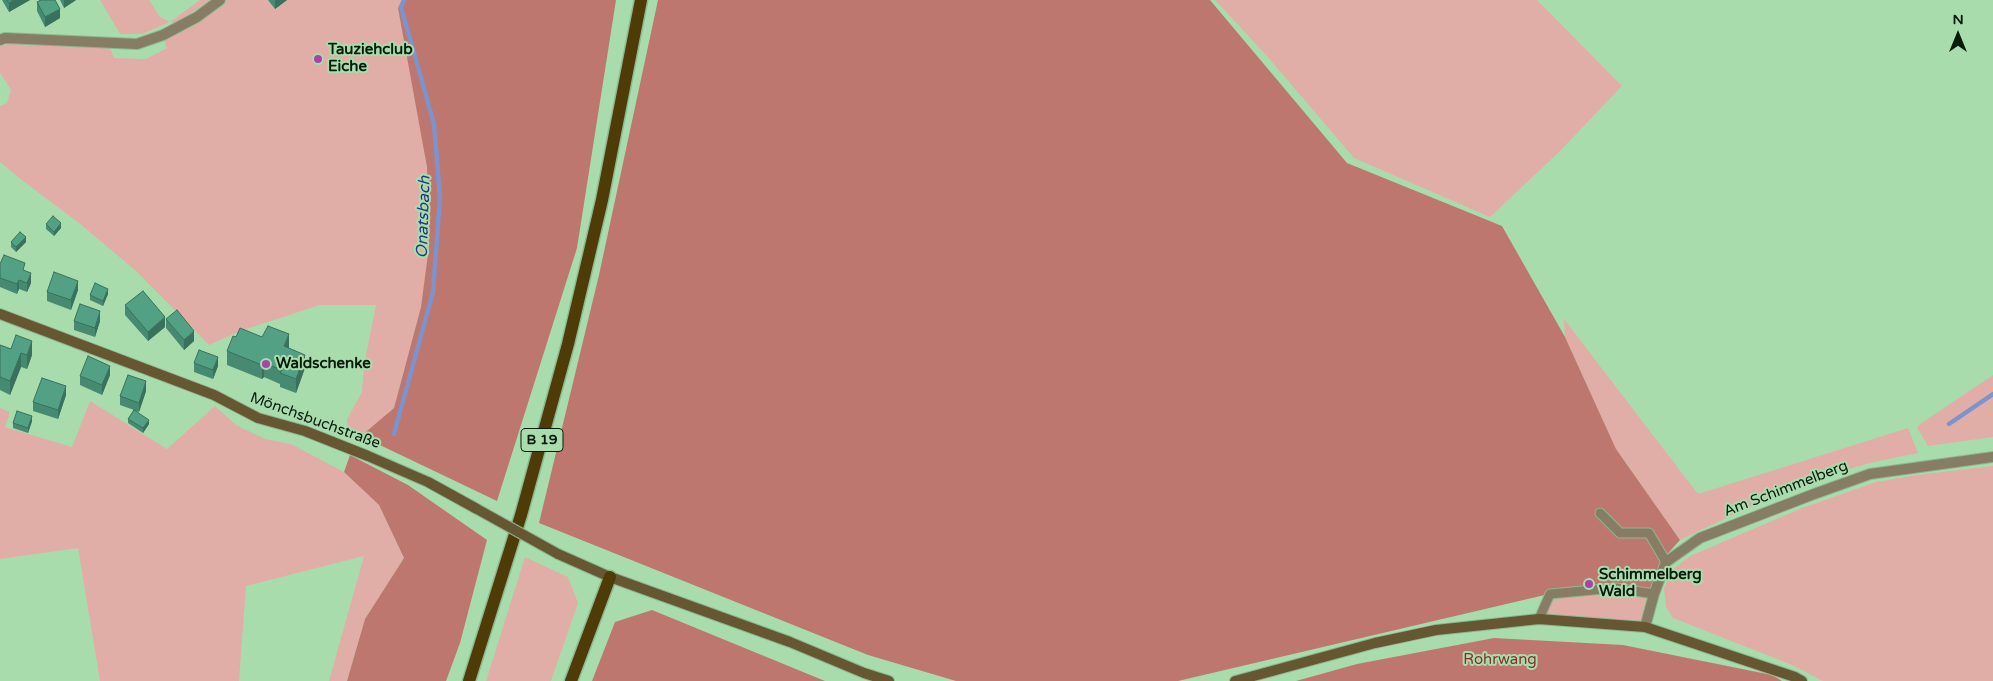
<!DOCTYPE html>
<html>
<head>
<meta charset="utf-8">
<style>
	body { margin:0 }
	#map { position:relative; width:1993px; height:681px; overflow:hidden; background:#a9dcad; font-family:"Varela Round",sans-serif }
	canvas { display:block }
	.north { position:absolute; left:1933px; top:10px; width:50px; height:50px; -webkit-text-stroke:4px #a9dcad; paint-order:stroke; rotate:0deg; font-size:14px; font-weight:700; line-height:20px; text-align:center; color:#081c0b }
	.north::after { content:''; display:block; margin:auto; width:18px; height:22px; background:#081c0b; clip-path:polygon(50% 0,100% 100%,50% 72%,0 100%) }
</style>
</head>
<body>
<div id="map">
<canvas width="1993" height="681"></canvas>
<div class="north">N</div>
</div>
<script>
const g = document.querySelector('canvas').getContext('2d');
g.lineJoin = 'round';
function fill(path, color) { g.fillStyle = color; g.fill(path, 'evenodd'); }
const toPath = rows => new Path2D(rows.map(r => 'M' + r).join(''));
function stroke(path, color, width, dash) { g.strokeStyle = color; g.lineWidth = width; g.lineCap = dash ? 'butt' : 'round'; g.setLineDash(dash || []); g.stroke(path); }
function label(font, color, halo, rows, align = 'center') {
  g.font = font + ' "Varela Round",sans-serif'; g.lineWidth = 4; g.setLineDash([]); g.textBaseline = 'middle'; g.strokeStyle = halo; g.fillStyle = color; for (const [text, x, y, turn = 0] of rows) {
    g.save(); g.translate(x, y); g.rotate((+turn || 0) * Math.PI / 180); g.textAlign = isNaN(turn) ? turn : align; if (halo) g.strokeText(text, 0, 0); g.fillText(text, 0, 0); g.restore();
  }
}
const green = toPath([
	[100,0,149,0,160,17,170,22,200,0,210,0,177,23,170,22,142,34,120,34],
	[227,0,268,0,275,9,287,0,404,0,427,167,429,246,421,307,394,408,361,436,347,430,347,419,362,392,364,365,376,305,320,305,240,331,209,345,136,271,79,223,23,181,0,162,0,106,7,103,11,90,0,73,0,46,13,43,61,43,110,48,114,58,146,59,167,48,164,40,206,15],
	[1215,0,1537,0,1622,86,1559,152,1490,217,1354,158,1266,55],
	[1564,319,1698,494,1908,428,1918,453,1870,463,1822,477,1743,510,1680,540,1616,449,1565,337],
	[1993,375,1993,437,1928,446,1917,428,1920,424],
	[90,401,167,449,215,406,236,425,265,439,291,444,344,472,379,505,404,558,365,619,347,681,329,681,364,556,246,586,239,681,100,681,78,548,0,559,0,408,10,412,5,427,72,447],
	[1993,466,1993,681,1823,681,1792,665,1673,618,1666,607,1664,588,1673,569,1690,556,1802,508,1876,482,1916,475],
	[525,557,568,577,578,603,551,681,486,681],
	[1615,588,1648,593,1640,622,1540,615,1550,594]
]);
const forest = toPath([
	[403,0,616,0,577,248,497,501,361,436,394,408,421,307,429,246,427,167,398,8],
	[658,0,1210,0,1347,163,1502,226,1565,337,1616,449,1680,540,1662,560,1648,593,1615,588,1549,594,1178,681,956,681,868,655,539,523,599,275],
	[350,455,408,485,487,540,460,643,446,681,347,681,365,619,404,558,379,505,344,472],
	[652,610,825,681,592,681,615,622],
	[1494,638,1623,645,1772,675,1782,681,1296,681,1357,664]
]);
const stream = toPath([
	[1949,424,1993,394],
	[394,434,433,292,440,197,434,124,401,7,404,0]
]);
const lane = toPath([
	[1600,513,1620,533,1649,533,1666,562],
	[1539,619,1550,594,1615,588,1654,594]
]);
const street = toPath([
	[0,40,5,38,137,44,163,35,197,17,220,0],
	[1645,627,1654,594,1666,562,1700,538,1814,494,1870,474,1993,457]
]);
const secondary = toPath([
	[0,314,214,395,258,418,305,431,368,456,428,482,477,509],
	[558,554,610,577,790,642,864,673,889,681],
	[1235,681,1375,643,1436,630,1539,619,1645,627,1795,677,1802,681]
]);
const primary = toPath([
	[469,681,521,515,568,344,602,200,641,0],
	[571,681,610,577]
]);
const secondaryBridge = toPath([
	[477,509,558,554]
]);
const wall = toPath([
	[2,0,30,0,9,12],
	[60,0,76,0,64,8],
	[268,0,287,0,275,9],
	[37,2,60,18,45,27,37,11],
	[46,224,61,228,54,236,46,229],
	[11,242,26,242,16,252,11,247],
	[0,264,25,271,31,283,27,292,19,289,17,294,0,287],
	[78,290,71,310,47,301,47,292],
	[108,294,103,306,90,300,90,295],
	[125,305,165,327,148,341,125,315],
	[166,319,194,341,184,350,166,328],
	[74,321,100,321,95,337,74,330],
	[0,345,11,349,32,355,27,369,21,367,10,395,0,390],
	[289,348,305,368,296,393,280,387,280,384,264,377,262,379,227,365,227,351],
	[194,363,218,366,213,379,194,372],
	[110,375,102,395,80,385,80,376],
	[146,391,139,412,135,411,149,424,143,433,128,423,128,419,134,410,120,405,120,396],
	[66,395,58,419,33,411,33,402],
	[32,421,28,433,13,428,13,423]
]);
const shadedWall = toPath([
	[14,0,30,0,9,12,9,3],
	[64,0,76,0,64,8],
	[275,0,287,0,275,9],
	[60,9,60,18,45,27,45,17],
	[61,223,61,228,54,236,54,232],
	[26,237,26,242,16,252,16,247],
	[31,273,31,283,27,292,27,283],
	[19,280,19,289,17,294,17,284],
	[78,281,78,290,71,310,71,300],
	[108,289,108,294,103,306,103,301],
	[100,311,100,321,95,337,95,328],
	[165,317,165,327,148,341,148,332],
	[194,331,194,341,184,350,184,340],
	[289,334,289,348,284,360,284,346],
	[32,341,32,355,27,369,27,355],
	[21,353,21,367,10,395,10,381],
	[305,355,305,368,296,393,296,379],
	[218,357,218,366,213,379,213,370],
	[264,363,264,377,262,379,262,365],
	[110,366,110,375,102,395,102,385],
	[146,381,146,391,139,412,139,403],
	[66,386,66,395,58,419,58,410],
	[32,416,32,421,28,433,28,428],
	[149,420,149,424,143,433,143,428]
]);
const building = toPath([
	[7,0,14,0,9,3,7,0],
	[41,0,55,0,60,9,45,17,37,2,41,0],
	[53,216,61,223,54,232,46,224,53,216],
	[20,232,26,237,16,247,11,242,20,232],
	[4,255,25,263,23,270,31,273,27,283,19,280,17,284,0,278,0,264,4,255],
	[54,272,78,281,71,300,47,292,54,272],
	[95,283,108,289,103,301,90,295,95,283],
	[143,291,165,317,148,332,125,305,143,291],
	[80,304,100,311,95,328,74,321,80,304],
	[177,310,194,331,184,340,166,319,177,310],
	[268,326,289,334,284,346,305,355,296,379,280,373,282,370,264,363,262,365,227,351,233,336,236,337,240,328,262,337,268,326],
	[16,335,32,341,27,355,21,353,10,381,0,377,0,345,11,349,16,335],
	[199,350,218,357,213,370,194,363,199,350],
	[88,356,110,366,102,385,80,376,88,356],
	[128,375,146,381,139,403,120,396,128,375],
	[42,378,66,386,58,410,33,402,42,378],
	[134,410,149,420,143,428,128,419,134,410],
	[17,411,32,416,28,428,13,423,17,411]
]);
const markers = [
	[318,59,5,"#a844a9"],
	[266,364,5,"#a844a9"],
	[1589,584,5,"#a844a9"]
];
const shields = [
	[542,440,42]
];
const shieldNames = [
	["B 19",542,440]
];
const poiNames = [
	["Tauziehclub",328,50],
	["Eiche",328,67],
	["Waldschenke",276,364],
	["Schimmelberg",1599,575],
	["Wald",1599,592]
];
const streetNames = [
	["Mönchsbuchstraße",315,421,20],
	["Am Schimmelberg",1786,489,-21]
];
const parkNames = [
	["Rohrwang",1500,660]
];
const waterNames = [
	["Onatsbach",424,217,-88]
];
fill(green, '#e1aea7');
fill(forest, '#be776f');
stroke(stream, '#7c93cd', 4.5);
stroke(lane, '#8cb990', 11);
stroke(street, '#8cb990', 12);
stroke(secondary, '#8cb990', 12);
stroke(primary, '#8cb990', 15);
stroke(lane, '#877d65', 9);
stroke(street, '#877d65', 10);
stroke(secondary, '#665632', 10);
stroke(primary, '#4e3b07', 12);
stroke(secondaryBridge, '#8cb990', 12, []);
stroke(secondaryBridge, '#665632', 10);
fill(wall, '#478a72');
fill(shadedWall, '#39715c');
fill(building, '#52a184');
stroke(building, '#39715c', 1);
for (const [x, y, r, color] of markers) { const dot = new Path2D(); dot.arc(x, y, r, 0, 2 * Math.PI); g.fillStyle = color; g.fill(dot); stroke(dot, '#a9dcad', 2); }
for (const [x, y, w] of shields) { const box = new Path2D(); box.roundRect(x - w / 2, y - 11.5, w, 23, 4); g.fillStyle = '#a9dcad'; g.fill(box); stroke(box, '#081c0b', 1); }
label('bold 14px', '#081c0b', null, shieldNames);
label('bold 15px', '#081c0b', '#a9dcad', poiNames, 'left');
label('15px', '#081c0b', '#a9dcad', streetNames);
label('15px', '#872f2a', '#a9dcad', parkNames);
label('italic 16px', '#22387e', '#a9dcad', waterNames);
</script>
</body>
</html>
